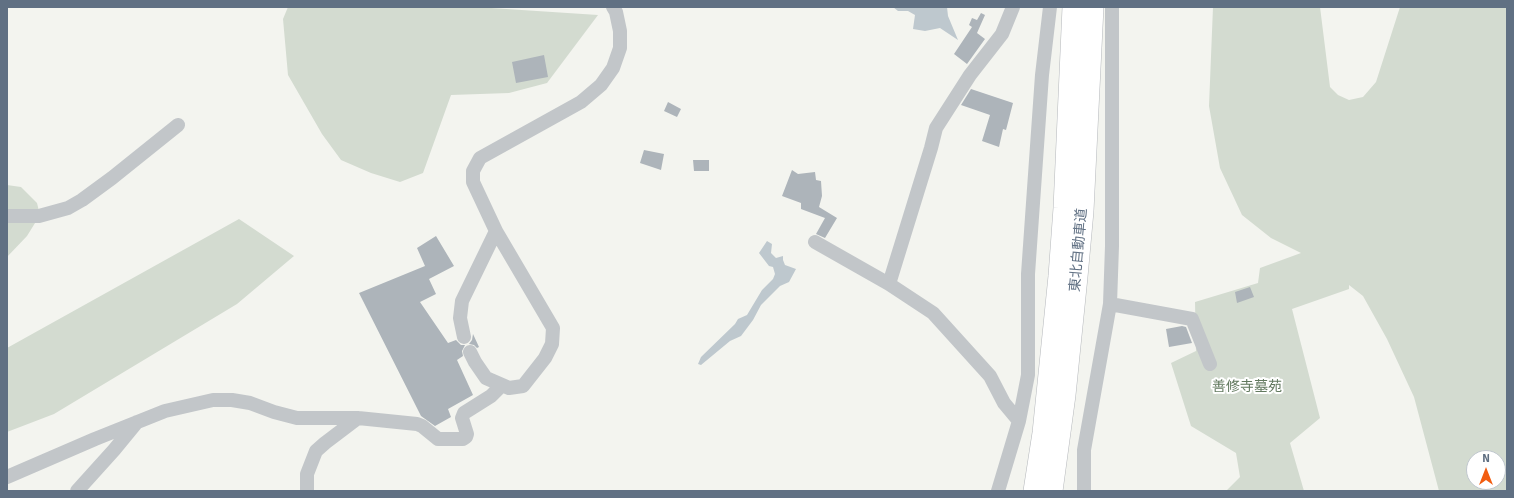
<!DOCTYPE html>
<html>
<head>
<meta charset="utf-8">
<style>
	body { margin:0 }
	#map { position:relative; width:1514px; height:498px; overflow:hidden; background:#f3f4ef; font-family:Signika,sans-serif }
	canvas { display:block }
	.frame { position:absolute; inset:0; border:8px solid #607083; pointer-events:none }
	.north { position:absolute; left:1466px; top:450px; width:40px; height:40px; box-sizing:border-box; background:#fff; border:1px solid #bfc6cd; border-radius:50%; rotate:0deg; font-size:11px; font-weight:700; line-height:16px; text-align:center; color:#607083 }
	.north::after { content:''; display:block; margin:auto; width:14px; height:18px; background:#f25d11; clip-path:polygon(50% 0,100% 100%,50% 72%,0 100%) }
</style>
</head>
<body>
<div id="map">
<canvas width="1514" height="498"></canvas>
<div class="frame"></div>
<div class="north">N</div>
</div>
<script>
const g = document.querySelector('canvas').getContext('2d');
g.lineJoin = 'round';
function fill(path, color) { g.fillStyle = color; g.fill(path, 'evenodd'); }
const toPath = rows => new Path2D(rows.map(r => 'M' + r).join(''));
function stroke(path, color, width, dash) { g.strokeStyle = color; g.lineWidth = width; g.lineCap = dash ? 'butt' : 'round'; g.setLineDash(dash || []); g.stroke(path); }
function label(font, color, halo, rows, align = 'center') {
  g.font = font + ' Signika,"Noto Sans JP",sans-serif'; g.lineWidth = 4; g.setLineDash([]); g.textBaseline = 'middle'; g.strokeStyle = halo; g.fillStyle = color; for (const [text, x, y, turn = 0] of rows) {
    g.save(); g.translate(x, y); g.rotate((+turn || 0) * Math.PI / 180); g.textAlign = isNaN(turn) ? turn : align; if (halo) g.strokeText(text, 0, 0); g.fillText(text, 0, 0); g.restore();
  }
}
const green = toPath([
	[288,7,476,7,598,15,547,83,509,93,451,95,423,173,400,182,371,173,341,160,322,134,288,75,283,19],
	[1213,7,1320,7,1330,87,1338,95,1349,100,1363,97,1376,82,1400,7,1507,7,1507,491,1439,491,1414,397,1387,339,1363,296,1349,285,1349,289,1292,309,1320,418,1290,443,1304,491,1226,491,1240,477,1236,453,1191,426,1171,363,1196,351,1195,302,1258,283,1260,268,1301,253,1271,238,1242,215,1220,168,1209,106],
	[1474,458,1498,458,1498,482,1474,482],
	[7,185,21,187,37,203,40,215,27,236,7,257],
	[239,219,294,256,237,304,54,414,7,432,7,348]
]);
const water = toPath([
	[893,7,947,7,948,16,958,40,940,28,925,31,913,29,915,15,908,11,898,11],
	[767,241,772,244,771,253,776,258,783,256,783,260,785,265,796,269,789,282,780,286,761,305,753,320,741,336,730,341,701,365,698,364,701,357,735,324,738,319,747,315,762,290,773,279,775,274,773,267,769,266,759,253]
]);
const building = toPath([
	[981,13,985,15,977,33,985,39,967,64,954,54,972,27,969,25,972,18,977,20],
	[544,55,548,77,516,83,512,62],
	[971,89,1013,103,1006,130,1003,129,999,147,982,141,990,115,961,105],
	[668,102,681,109,677,117,664,111],
	[644,150,664,154,661,170,640,163],
	[693,160,709,160,709,171,694,171],
	[792,170,798,174,815,172,816,180,821,181,822,196,819,207,837,218,825,238,816,234,825,218,801,209,801,203,782,196],
	[436,236,454,266,429,279,436,294,420,302,448,343,456,340,461,345,465,345,462,351,463,356,457,360,473,395,448,409,451,417,435,426,421,416,359,293,425,266,417,248],
	[1250,287,1254,297,1237,303,1235,292],
	[1182,326,1186,327,1192,343,1169,347,1166,329],
	[473,334,479,347,477,348,474,345,469,344,472,340]
]);
const minor = toPath([
	[7,216,39,216,68,208,82,200,112,178,178,125],
	[496,231,473,182,473,171,480,158,581,102,601,85,613,68,620,48,620,31,616,12,613,7],
	[815,242,889,284,933,313,990,376,1004,403,1019,421],
	[889,284,931,148,936,128,970,75,1002,34,1013,7],
	[1110,304,1192,319,1210,364],
	[464,337,460,318,462,301,496,231,553,328,552,344,545,358,523,386,509,388,486,378,475,362,470,352],
	[7,477,95,439,165,411,213,400,232,400,250,403,274,412,297,418,358,418,417,424,422,426,438,439,463,439,466,437,467,434,462,418,464,413,491,396,501,386],
	[77,491,114,450,137,422],
	[307,491,307,474,316,451,325,443,358,418],
	[998,491,1019,421,1028,375,1028,274,1042,75,1050,7],
	[1084,491,1084,450,1110,304,1112,246,1112,7]
]);
const highway = toPath([
	[1034,491,1043,433,1059,276,1064,208,1073,7],
	[1052,491,1065,395,1077,277,1083,211,1093,7]
]);
const streetNames = [
	["東北自動車道",1079,250,-85]
];
const parkNames = [
	["善修寺墓苑",1247,387]
];
fill(green, '#d3dbd0');
fill(water, '#bec8ce');
fill(building, '#adb4ba');
stroke(highway, '#b4b7bb', 22);
stroke(minor, '#c2c6c9', 14);
stroke(highway, '#fff', 21);
label('14px', '#607083', '#fff', streetNames);
label('14px', '#62795f', '#fff', parkNames);
</script>
</body>
</html>
